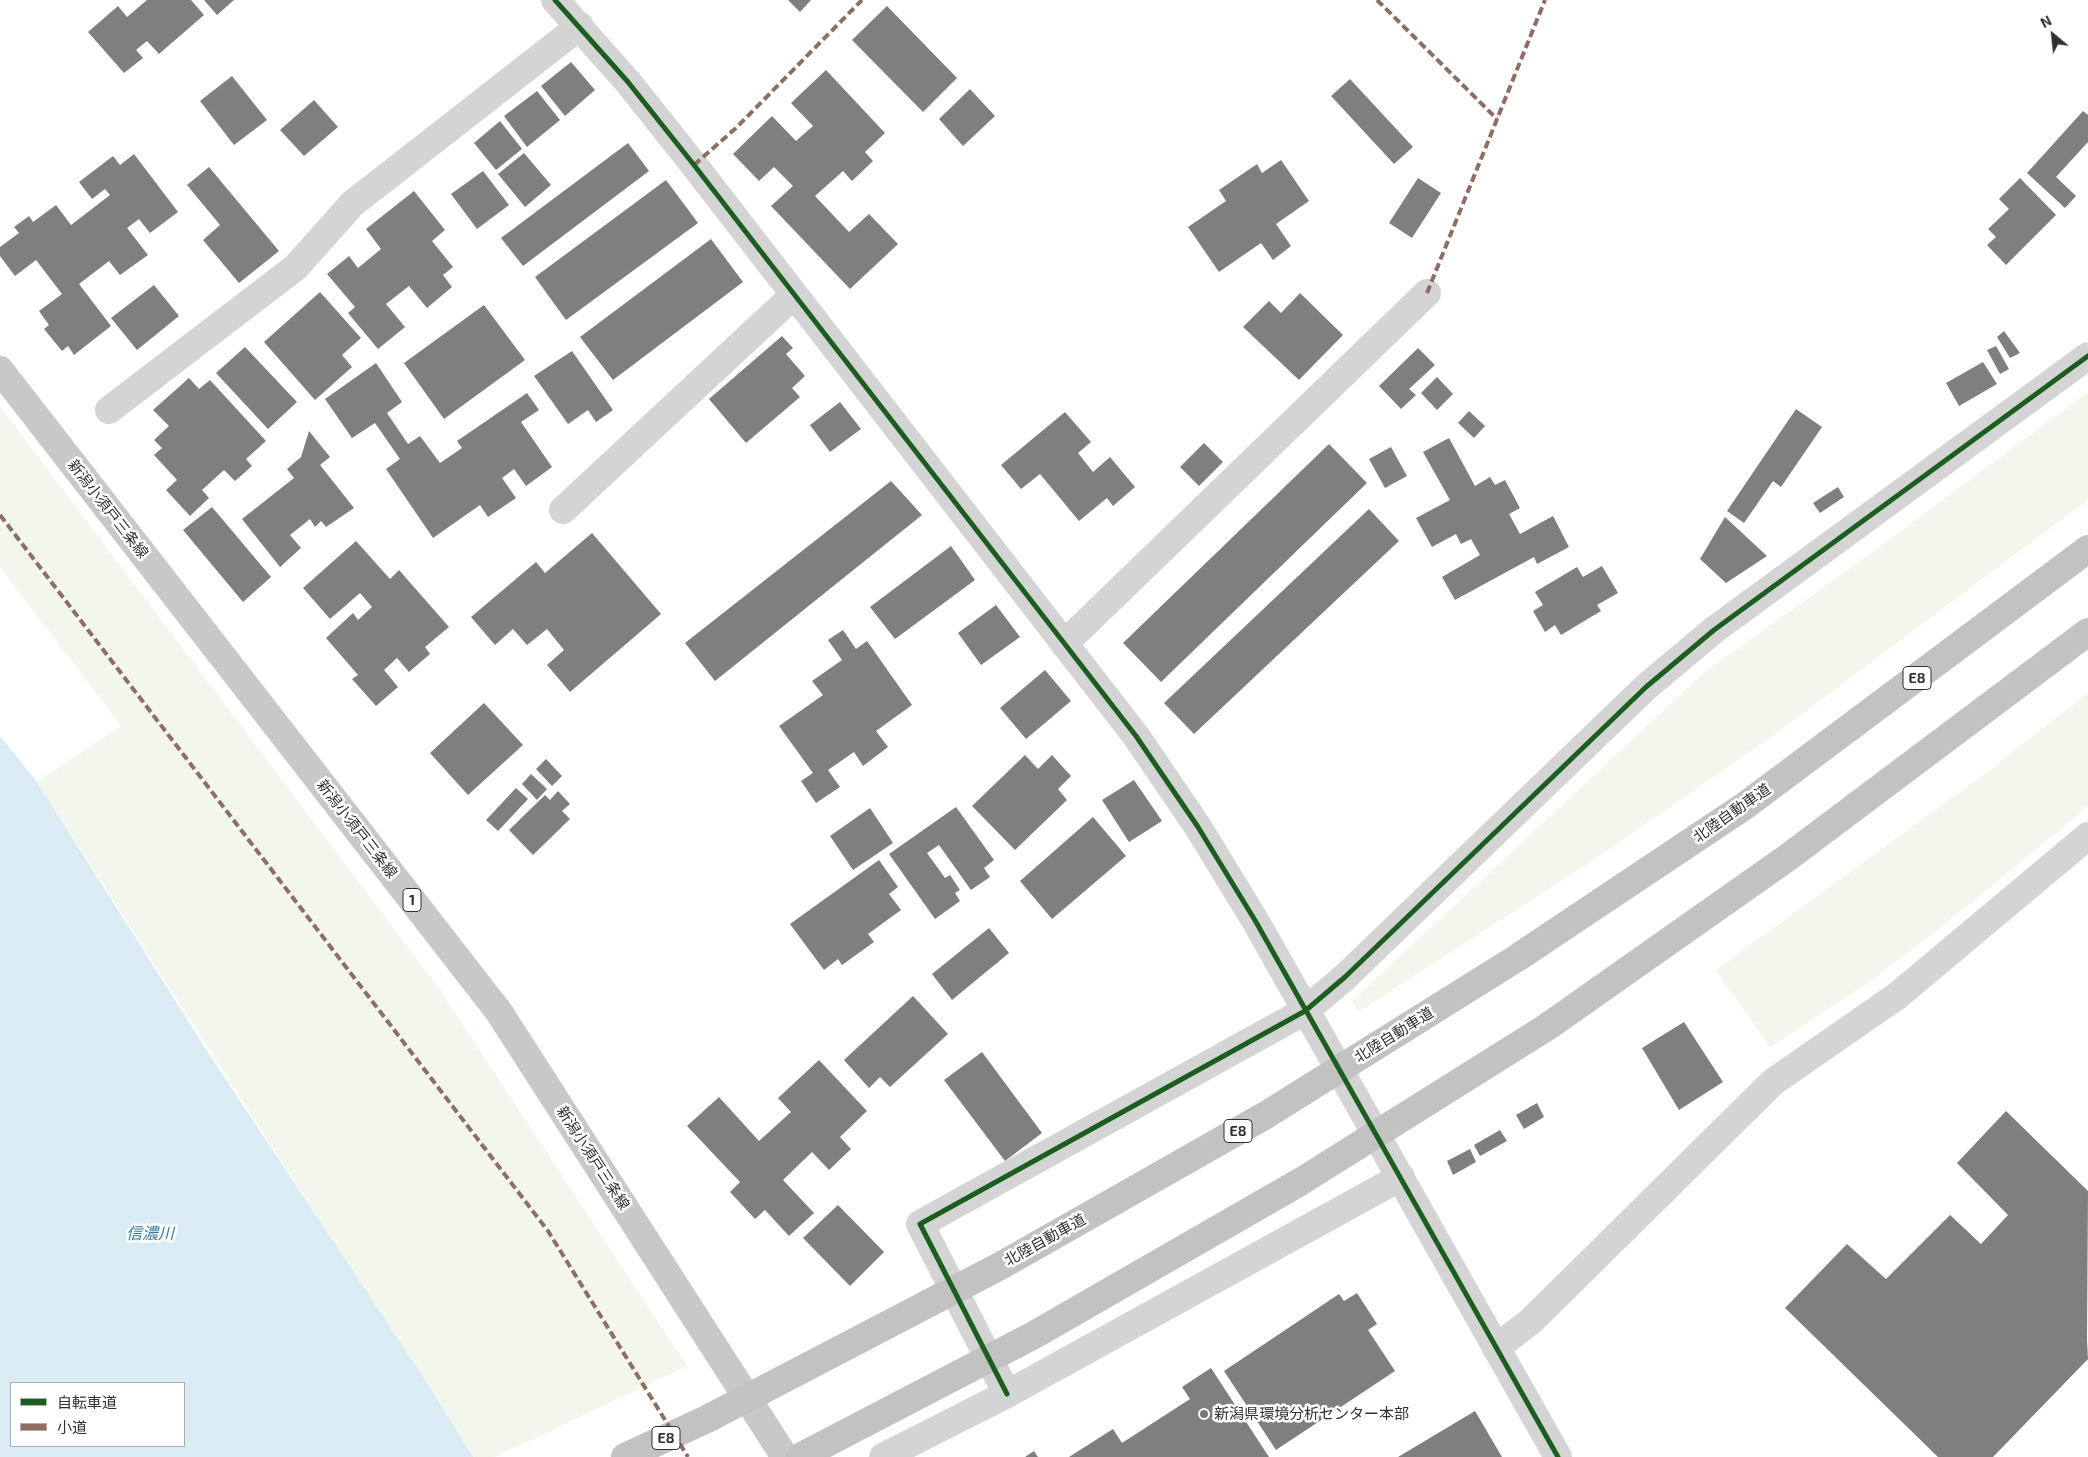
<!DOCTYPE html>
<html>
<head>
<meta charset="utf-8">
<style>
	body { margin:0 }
	#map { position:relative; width:2088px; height:1457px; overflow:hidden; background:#fff; font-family:"Exo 2","Noto Sans JP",sans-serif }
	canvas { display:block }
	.legend { position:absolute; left:10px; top:1382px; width:175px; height:65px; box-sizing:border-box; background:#fff; border:1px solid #acacac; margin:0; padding:6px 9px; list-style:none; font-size:15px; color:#303030 }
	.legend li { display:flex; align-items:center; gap:10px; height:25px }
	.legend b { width:25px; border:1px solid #acacac }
	.north { position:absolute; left:2028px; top:10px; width:50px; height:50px; -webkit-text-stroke:4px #fff; paint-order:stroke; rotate:332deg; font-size:14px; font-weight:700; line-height:20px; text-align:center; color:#303030 }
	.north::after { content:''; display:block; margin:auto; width:18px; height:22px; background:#303030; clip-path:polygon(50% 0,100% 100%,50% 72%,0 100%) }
</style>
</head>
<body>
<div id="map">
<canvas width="2088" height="1457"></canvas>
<ul class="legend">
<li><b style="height:6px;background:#1b5e20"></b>自転車道</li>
<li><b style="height:6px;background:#8d6e63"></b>小道</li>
</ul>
<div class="north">N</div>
</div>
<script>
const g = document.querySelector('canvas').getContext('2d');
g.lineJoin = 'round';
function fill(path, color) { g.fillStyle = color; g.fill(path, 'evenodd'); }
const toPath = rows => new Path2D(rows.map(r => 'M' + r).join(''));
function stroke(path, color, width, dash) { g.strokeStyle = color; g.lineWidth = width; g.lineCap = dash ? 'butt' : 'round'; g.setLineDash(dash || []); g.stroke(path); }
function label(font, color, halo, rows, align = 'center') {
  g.font = font + ' "Exo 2","Noto Sans JP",sans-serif'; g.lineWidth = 5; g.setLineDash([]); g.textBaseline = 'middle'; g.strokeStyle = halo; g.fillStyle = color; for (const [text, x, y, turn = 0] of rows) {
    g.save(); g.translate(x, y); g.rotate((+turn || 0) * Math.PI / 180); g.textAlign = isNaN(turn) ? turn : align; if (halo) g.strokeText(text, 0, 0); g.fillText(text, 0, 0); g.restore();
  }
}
const green = toPath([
	[2088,392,2088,500,1771,737,1598,857,1358,1012,1352,1001,1705,672,1881,546],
	[0,406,440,990,687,1366,495,1457,472,1457,37,782,121,726,0,567],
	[2088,693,2088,806,1960,912,1871,981,1770,1047,1716,970,1986,773]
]);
const water = toPath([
	[0,736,37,782,207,1051,433,1392,473,1457,0,1457],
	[11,1383,184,1383,184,1446,11,1446]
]);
const building = toPath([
	[147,0,191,0,204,15,159,54,147,41,136,50,143,58,124,73,88,32,118,6,127,17],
	[204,0,234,0,217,15],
	[788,0,811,0,800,12],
	[887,6,957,78,923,112,852,40],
	[571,62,595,90,565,116,541,86],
	[826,70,885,133,865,152,873,161,852,181,843,171,815,196,849,232,869,214,898,244,850,289,771,206,793,186,774,167,759,181,733,154,772,116,796,141,813,126,791,103],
	[232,76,267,120,234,145,200,101],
	[1350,79,1413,147,1394,164,1331,96],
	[970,89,995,116,963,146,939,119],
	[537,91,560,120,527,147,504,116],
	[314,100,338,127,304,156,280,130],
	[2083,111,2088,115,2088,142,2056,177,2076,196,2065,208,2027,173],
	[500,121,522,149,496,170,474,143],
	[628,143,649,171,523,266,501,238],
	[524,153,551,185,525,207,498,174],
	[134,154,178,212,150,233,139,219,127,228,148,255,120,275,109,261,79,284,111,326,74,355,68,346,62,351,44,329,49,325,39,311,62,294,36,260,15,276,0,256,0,247,19,233,14,227,29,216,33,222,56,205,71,225,110,195,105,189,92,199,79,182,113,156,120,165],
	[1281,160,1309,201,1276,224,1291,246,1273,260,1261,243,1219,272,1188,227,1226,201,1219,190,1257,164,1262,173],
	[209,167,279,251,239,283,203,240,220,225,187,185],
	[483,171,509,205,477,229,451,194],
	[1418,178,1441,193,1412,238,1389,223],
	[2020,178,2056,215,2006,265,1987,245,1996,237,1988,229,2009,209,1999,199],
	[666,180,698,223,566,320,535,277],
	[414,191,445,230,432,241,453,267,443,275,452,287,427,308,409,286,386,304,405,327,378,349,348,313,355,307,327,274,349,256,358,268,381,249,366,229],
	[711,239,743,282,613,380,580,337],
	[154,285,179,316,137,350,111,318],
	[320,292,361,338,342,355,352,367,315,400,264,342],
	[1300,293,1343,335,1299,380,1243,327,1269,301,1281,313],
	[484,305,525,360,444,419,404,363],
	[2004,331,2020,353,2010,358,1997,337],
	[782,336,793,348,786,354,805,376,792,388,800,397,746,443,709,399],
	[1996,346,2009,369,2000,374,1987,350],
	[245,347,297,402,268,429,216,373],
	[1418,348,1435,365,1409,389,1416,395,1401,409,1379,386],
	[572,351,613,410,596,422,588,410,568,424,534,376],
	[1983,362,1997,384,1959,406,1946,383],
	[376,363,402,402,387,413,408,444,420,436,440,463,462,448,457,441,527,393,539,410,521,422,552,467,526,486,514,469,502,478,516,498,488,517,480,505,433,538,386,469,400,459,375,423,352,438,325,399],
	[1437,377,1453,394,1437,410,1421,393],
	[189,378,199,389,210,380,266,441,246,459,252,466,235,481,224,470,202,490,209,498,190,516,166,490,177,480,154,455,162,448,154,440,169,426,153,410],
	[840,402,861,429,830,452,810,425],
	[1796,409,1822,427,1781,487,1773,481,1744,523,1727,511],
	[1469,411,1485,426,1474,438,1458,423],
	[1065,412,1091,442,1078,453,1093,472,1110,457,1135,487,1113,506,1107,498,1079,521,1040,474,1021,489,1001,465],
	[309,431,330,457,320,465,354,508,326,527,321,521,315,527,310,519,290,535,301,548,280,567,242,519,294,478,287,469,301,457],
	[1449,438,1475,486,1490,477,1495,485,1505,480,1520,508,1509,514,1520,534,1553,516,1569,547,1537,564,1534,557,1455,600,1442,577,1480,555,1471,539,1461,544,1456,534,1432,547,1416,518,1450,500,1423,452],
	[1204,443,1223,462,1199,486,1180,467],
	[1329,444,1367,483,1161,682,1123,643],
	[1391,447,1407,476,1385,488,1369,459],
	[891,481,922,515,715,681,685,643],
	[1838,487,1844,497,1820,513,1813,503],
	[212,507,271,577,243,602,183,530],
	[1369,509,1399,541,1194,734,1164,703],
	[1725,517,1767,556,1726,583,1700,559],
	[592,533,661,614,570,692,547,665,564,650,547,629,527,645,513,629,495,645,471,617,536,562,545,573],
	[356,541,390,579,399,570,449,627,425,647,430,654,409,672,397,658,384,670,398,687,376,706,352,679,358,675,326,638,353,613,358,620,372,607,360,593,330,619,303,588],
	[951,546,975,580,895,639,870,607],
	[1602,566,1618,593,1597,605,1601,611,1561,635,1555,625,1545,632,1533,611,1543,605,1535,592,1577,567,1583,577],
	[996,605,1020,637,981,665,958,633],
	[843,630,856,649,867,641,912,705,876,731,888,747,863,766,854,752,828,770,840,787,816,803,801,781,813,773,779,726,823,695,812,681,842,660,828,640],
	[1045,670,1071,701,1026,739,1000,708],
	[484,703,523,745,468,795,430,753],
	[1025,755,1038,769,1052,755,1071,776,1058,789,1067,800,1015,850,972,806],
	[546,759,562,776,552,786,536,769],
	[531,774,547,789,537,800,522,784],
	[1134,780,1162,821,1129,842,1102,800],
	[516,788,528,799,498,831,486,820],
	[558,791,570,804,562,811,570,819,533,855,509,830,545,795,550,800],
	[956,807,994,860,984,868,990,877,971,890,939,845,927,853,945,878,950,875,960,890,955,893,960,901,935,919,889,854],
	[870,808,893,843,853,870,830,836],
	[1093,817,1126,856,1052,919,1020,881],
	[879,860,898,887,889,894,901,910,868,934,874,942,842,965,838,959,824,970,790,924],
	[989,928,1009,953,952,1000,932,974],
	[913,996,948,1034,890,1087,880,1077,869,1088,844,1060],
	[1684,1022,1723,1082,1679,1110,1642,1048],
	[982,1052,1042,1133,1005,1161,944,1080],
	[819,1060,867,1111,840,1137,851,1149,829,1170,812,1152,783,1180,814,1213,789,1236,765,1210,755,1219,730,1192,740,1182,687,1126,719,1097,759,1141,791,1112,778,1098],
	[1537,1103,1544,1117,1524,1129,1516,1115],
	[2006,1111,2088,1191,2087,1340,2088,1359,1993,1457,1938,1457,1785,1308,1847,1244,1886,1279,1950,1215,1981,1244,2008,1215,1957,1163],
	[1500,1130,1507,1141,1480,1156,1474,1145],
	[1470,1149,1476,1162,1453,1175,1447,1161],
	[838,1205,884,1252,850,1286,803,1238],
	[1357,1293,1377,1324,1368,1330,1395,1371,1276,1450,1224,1371,1339,1294,1344,1301],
	[1211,1368,1269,1457,1069,1457,1113,1429,1122,1443,1190,1399,1182,1387],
	[1475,1411,1502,1457,1398,1457],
	[1034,1451,1038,1457,1025,1457]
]);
const minor = toPath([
	[109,410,296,267,352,204,580,26],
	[563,510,794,295],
	[1064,644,1427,293],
	[1496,1348,1531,1321,1773,1082,1897,996,2088,836],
	[1007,1394,920,1224,1305,1011,1345,977,1646,687,1714,630,2088,356],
	[883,1457,1007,1394,1401,1177]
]);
const tertiary = toPath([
	[555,0,628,82,694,165,1136,736,1198,827,1256,922,1558,1457]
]);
const primary = toPath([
	[0,370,499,1012,785,1457]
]);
const motorway = toPath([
	[625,1457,707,1419,1002,1265,1266,1115,1517,958,1746,805,2088,549],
	[800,1457,1034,1335,1300,1182,1547,1027,1787,858,2088,632]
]);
const quiet = toPath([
	[1377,0,1497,119],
	[694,165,736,128,862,0],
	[1427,293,1545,0],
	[0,515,548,1231,688,1457]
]);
const cycleway = toPath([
	[555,0,628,82,694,165,1136,736,1198,827,1256,922,1558,1457],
	[1007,1394,920,1224,1305,1011,1345,977,1646,687,1714,630,2088,356]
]);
const markers = [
	[1204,1414,5,"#787878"]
];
const shields = [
	[1917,678,28],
	[412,900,18],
	[1238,1131,28],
	[666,1438,28]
];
const shieldNames = [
	["E8",1917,678],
	["1",412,900],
	["E8",1238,1131],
	["E8",666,1438]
];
const streetNames = [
	["新潟小須戸三条線",108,509,52],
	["北陸自動車道",1732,813,-35],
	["新潟小須戸三条線",357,829,52],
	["北陸自動車道",1394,1035,-32],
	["新潟小須戸三条線",593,1158,57],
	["北陸自動車道",1045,1240,-29]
];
const poiNames = [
	["新潟県環境分析センター本部",1214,1414]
];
const waterNames = [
	["信濃川",150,1234]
];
fill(green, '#f2f6ed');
fill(water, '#daebf3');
fill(building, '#7f7f7f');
stroke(minor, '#d4d4d4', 28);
stroke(tertiary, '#d4d4d4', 28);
stroke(primary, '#c8c8c8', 28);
stroke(motorway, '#c2c2c2', 28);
stroke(quiet, '#8d6e63', 4, [8, 4]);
stroke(cycleway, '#1b5e20', 5);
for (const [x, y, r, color] of markers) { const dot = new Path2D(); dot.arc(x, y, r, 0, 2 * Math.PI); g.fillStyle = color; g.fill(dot); stroke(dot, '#fff', 2); }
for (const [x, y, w] of shields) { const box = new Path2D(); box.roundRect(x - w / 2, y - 11.5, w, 23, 4); g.fillStyle = '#fff'; g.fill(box); stroke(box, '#303030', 1); }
label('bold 14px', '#303030', null, shieldNames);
label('15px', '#303030', '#fff', streetNames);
label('15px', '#303030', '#fff', poiNames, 'left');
label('italic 16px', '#3b7a96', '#fff', waterNames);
</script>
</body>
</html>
